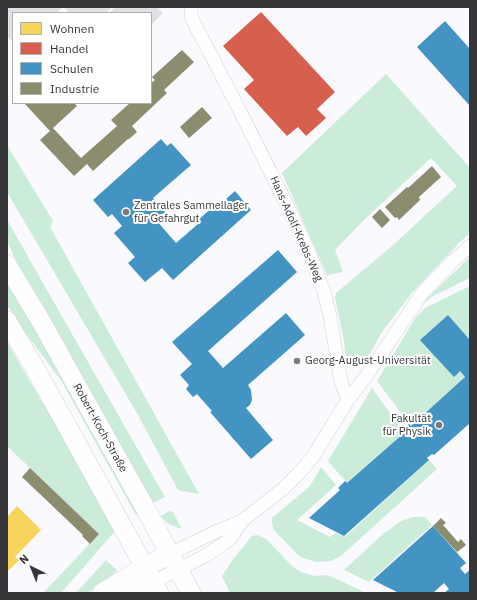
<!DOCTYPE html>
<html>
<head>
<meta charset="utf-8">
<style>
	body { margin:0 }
	#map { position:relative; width:477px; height:600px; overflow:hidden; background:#faf9fe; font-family:"IBM Plex Sans",sans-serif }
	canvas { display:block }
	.frame { position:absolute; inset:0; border:8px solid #363639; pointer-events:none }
	.legend { position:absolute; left:12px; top:12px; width:140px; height:92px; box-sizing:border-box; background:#fff; border:1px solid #afafb0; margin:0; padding:5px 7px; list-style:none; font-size:12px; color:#363639 }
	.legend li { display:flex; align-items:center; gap:8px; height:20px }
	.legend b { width:20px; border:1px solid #afafb0 }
	.north { position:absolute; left:12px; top:548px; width:40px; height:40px; -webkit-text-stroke:3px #fff; paint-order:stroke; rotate:317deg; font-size:11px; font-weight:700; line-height:16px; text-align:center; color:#363639 }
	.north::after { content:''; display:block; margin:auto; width:14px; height:18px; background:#363639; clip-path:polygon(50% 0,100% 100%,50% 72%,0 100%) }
</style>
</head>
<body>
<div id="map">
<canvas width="477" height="600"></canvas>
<div class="frame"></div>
<ul class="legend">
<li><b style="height:11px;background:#f6d55c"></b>Wohnen</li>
<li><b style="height:11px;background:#d6604d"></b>Handel</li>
<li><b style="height:11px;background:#4393c3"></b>Schulen</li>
<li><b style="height:11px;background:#8c8c6e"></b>Industrie</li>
</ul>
<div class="north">N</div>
</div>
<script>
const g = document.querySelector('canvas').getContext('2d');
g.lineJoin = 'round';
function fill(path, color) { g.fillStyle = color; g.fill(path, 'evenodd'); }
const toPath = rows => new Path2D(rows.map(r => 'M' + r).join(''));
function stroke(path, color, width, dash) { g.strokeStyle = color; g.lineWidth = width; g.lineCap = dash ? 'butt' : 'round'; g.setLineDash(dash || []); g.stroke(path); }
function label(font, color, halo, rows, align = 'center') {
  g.font = font + ' "IBM Plex Sans",sans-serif'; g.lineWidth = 4; g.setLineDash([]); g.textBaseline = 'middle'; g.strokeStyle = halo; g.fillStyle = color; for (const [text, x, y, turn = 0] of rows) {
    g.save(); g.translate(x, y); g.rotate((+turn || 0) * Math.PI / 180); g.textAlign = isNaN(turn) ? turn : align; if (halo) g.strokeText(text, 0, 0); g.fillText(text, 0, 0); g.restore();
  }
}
const green = toPath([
	[386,74,470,168,470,233,460,242,411,294,382,332,367,359,364,362,359,364,356,364,351,363,347,358,345,351,344,340,335,298,336,293,392,246,457,186,431,158,366,218,335,250,343,272,327,275,282,173],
	[7,145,53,221,50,227,199,494,178,490,138,415,84,323,7,192],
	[7,220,165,497,153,503,20,270,7,241],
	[470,257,470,278,433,296,422,305,421,304],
	[7,282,65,380,139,514,136,515,62,382,21,327,7,305],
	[470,286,470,340,448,315,420,340,460,371,465,377,411,426,377,381,416,317,425,308],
	[7,342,86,477,115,531,61,593,43,593,99,534,7,446],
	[372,388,404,433,347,483,328,461],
	[429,460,437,469,341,556,331,561,316,562,301,557,296,553,274,530,272,524,272,518,310,486,321,467,336,485,297,520,330,537,336,533,345,537],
	[169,511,173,512,182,529,173,526,166,522,161,516],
	[413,517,425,517,432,525,369,582,344,570,383,534,401,521],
	[257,535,266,539,292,566,301,572,314,576,328,575,366,593,230,593,222,576,234,558,252,536],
	[106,560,117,570,112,577,106,582,87,593,76,593]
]);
const homes = toPath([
	[17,506,41,530,15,557,19,560,7,572,7,517]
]);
const shops = toPath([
	[261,12,335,92,317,109,326,118,306,136,298,127,287,136,244,89,254,80,223,46]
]);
const schools = toPath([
	[445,21,470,49,470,106,417,47],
	[161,139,167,146,171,143,191,165,153,198,165,212,156,220,176,243,198,224,196,222,215,205,217,207,235,191,251,210,173,280,162,268,145,282,128,263,135,257,114,233,122,226,112,214,108,217,93,200],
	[278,250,297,272,208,351,223,368,286,313,305,335,248,385,251,390,252,400,250,405,246,408,273,440,251,459,210,412,212,411,197,394,193,397,186,389,189,385,180,375,192,364,172,342],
	[448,315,470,340,470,423,434,455,432,454,427,458,429,460,344,536,309,518,340,490,338,488,345,481,347,483,404,433,401,430,409,424,411,426,465,377,460,371,454,377,420,340],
	[433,526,466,563,460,568,465,574,470,570,470,593,444,593,449,589,444,583,433,593,399,593,373,580]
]);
const industry = toPath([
	[182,50,194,62,164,90,167,93,132,126,137,132,129,139,128,139,93,171,87,164,74,176,40,140,50,131,24,103,74,103,77,106,53,128,81,158,117,126,111,120,130,103,151,103,151,83,155,80,152,77],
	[202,107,212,118,189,138,180,127],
	[432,166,441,177,419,197,420,200,399,220,397,217,395,218,385,207,407,187,408,188],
	[380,209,390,220,382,228,372,217],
	[30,468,99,534,90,544,82,536,83,535,22,477],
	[441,518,446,523,443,525,458,542,461,539,466,545,457,552,433,526]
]);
const building = toPath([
	[7,7,63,7,57,13,50,13,49,11,47,13,13,13,13,43,7,36],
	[64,7,112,7,106,13,69,13],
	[113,7,157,7,163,13,151,25,151,13,111,13,110,12,114,8]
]);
const street = toPath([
	[191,7,191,16,196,27,211,55,246,123,290,211,309,252,324,292,330,316,341,382,348,400],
	[170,554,215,532,242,521],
	[153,582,205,556,230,539,242,521,284,488,299,473,312,458,348,400,367,375,423,292,452,262,470,246]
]);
const secondary = toPath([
	[7,265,42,323,72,377,149,515,191,593],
	[7,321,36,370,159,593],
	[102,593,145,567,170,554],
	[132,593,153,582]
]);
const markers = [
	[126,212,4,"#7b7a7e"],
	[297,361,4,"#7b7a7e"],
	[439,425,4,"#7b7a7e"]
];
const poiNames = [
	["Zentrales Sammellager",134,206],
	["für Gefahrgut",134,219],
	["Georg-August-Universität",305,361],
	["Fakultät",431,419,"right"],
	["für Physik",431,432,"right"]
];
const streetNames = [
	["Hans-Adolf-Krebs-Weg",296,229,66],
	["Robert-Koch-Straße",100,428,61]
];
fill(green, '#caecd8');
fill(homes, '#f6d55c');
fill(shops, '#d6604d');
fill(schools, '#4393c3');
fill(industry, '#8c8c6e');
fill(building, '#e1e0e4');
stroke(street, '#d2d1d5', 14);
stroke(secondary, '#d2d1d5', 20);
stroke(street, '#fefeff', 13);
stroke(secondary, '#fefeff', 19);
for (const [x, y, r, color] of markers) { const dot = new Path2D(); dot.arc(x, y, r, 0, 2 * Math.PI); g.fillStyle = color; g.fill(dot); stroke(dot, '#fff', 1.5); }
label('11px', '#363639', '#fff', poiNames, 'left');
label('11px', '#363639', '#fff', streetNames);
</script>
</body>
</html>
